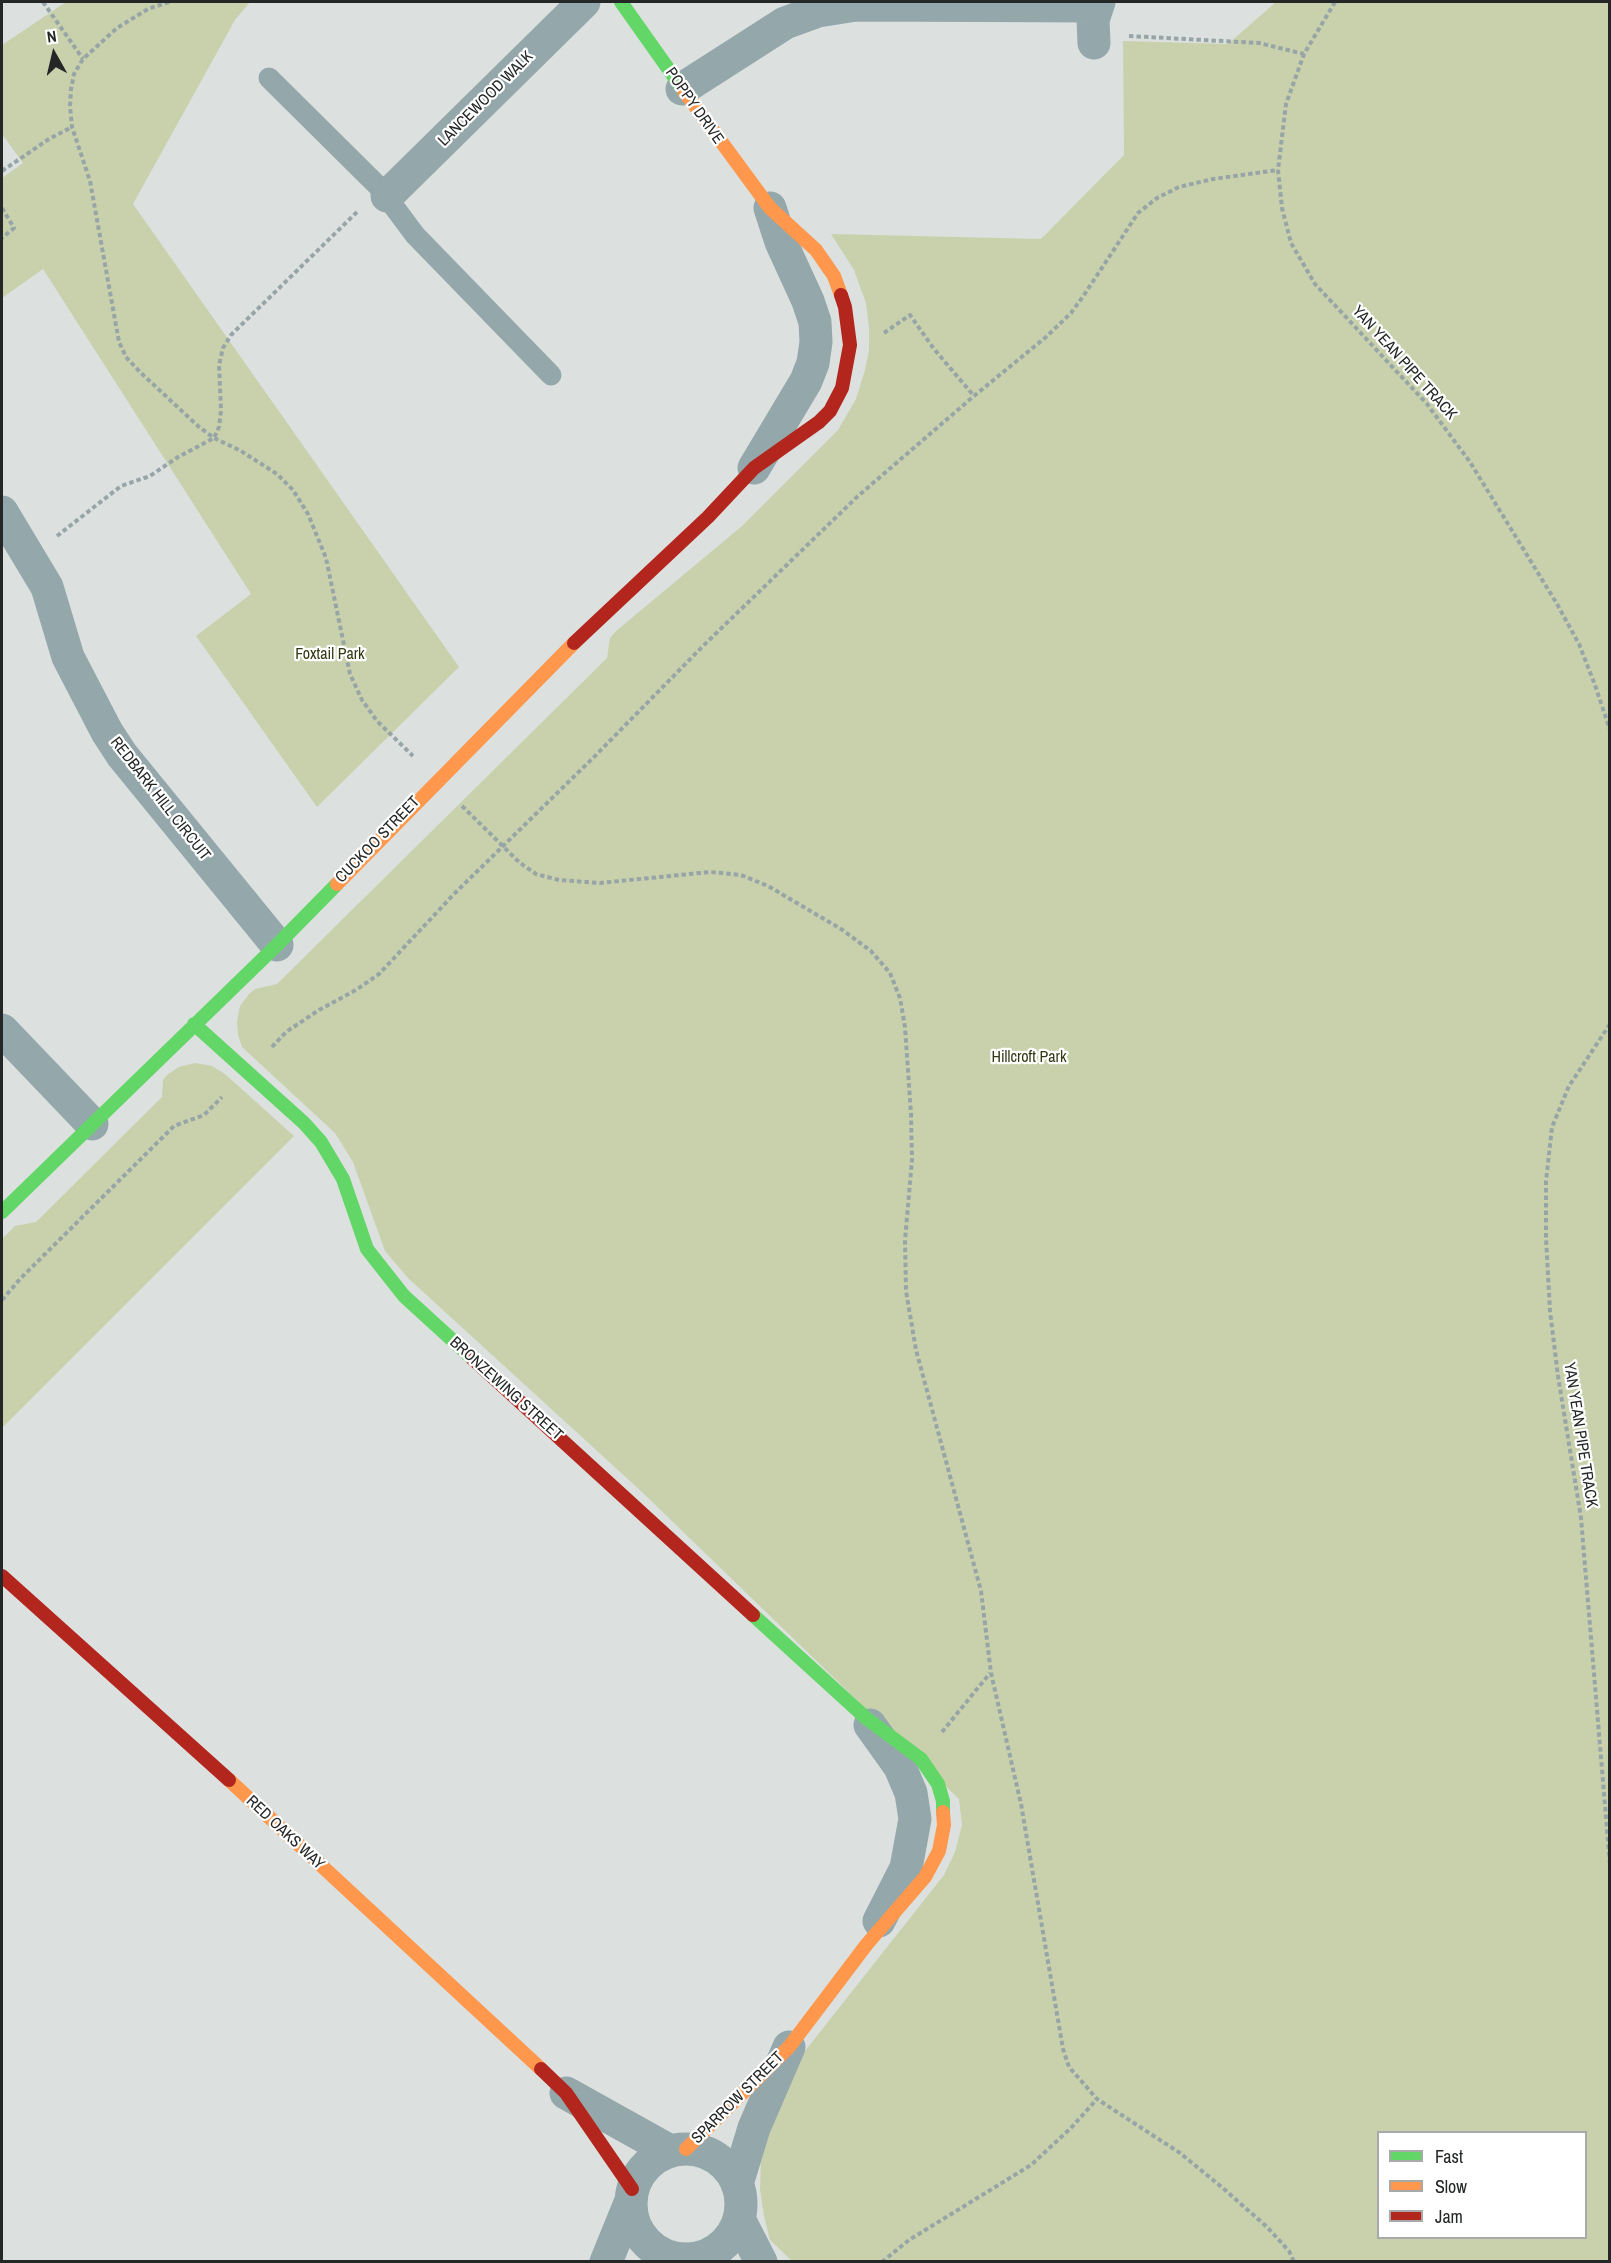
<!DOCTYPE html>
<html>
<head>
<meta charset="utf-8">
<style>
	body { margin:0 }
	#map { position:relative; width:1611px; height:2263px; overflow:hidden; background:#dce1df; font-family:"Archivo Narrow",sans-serif }
	canvas { display:block }
	.frame { position:absolute; inset:0; border:3px solid #252727; pointer-events:none }
	.legend { position:absolute; left:1377px; top:2131px; width:210px; height:108px; box-sizing:border-box; background:#fff; border:2px solid #a8a9a9; margin:0; padding:8px 10px; list-style:none; font-size:18px; color:#252727 }
	.legend li { display:flex; align-items:center; gap:12px; height:30px }
	.legend b { width:30px; border:2px solid #a8a9a9 }
	.north { position:absolute; left:24px; top:24px; width:60px; height:60px; -webkit-text-stroke:4px #fff; paint-order:stroke; rotate:352deg; font-size:16px; font-weight:700; line-height:24px; text-align:center; color:#252727 }
	.north::after { content:''; display:block; margin:auto; width:21px; height:27px; background:#252727; clip-path:polygon(50% 0,100% 100%,50% 72%,0 100%) }
</style>
</head>
<body>
<div id="map">
<canvas width="1611" height="2263"></canvas>
<div class="frame"></div>
<ul class="legend">
<li><b style="height:8px;background:#63d668"></b>Fast</li>
<li><b style="height:8px;background:#ff974d"></b>Slow</li>
<li><b style="height:8px;background:#b3261e"></b>Jam</li>
</ul>
<div class="north">N</div>
</div>
<script>
const g = document.querySelector('canvas').getContext('2d');
g.lineJoin = 'round';
function fill(path, color) { g.fillStyle = color; g.fill(path, 'evenodd'); }
const toPath = rows => new Path2D(rows.map(r => 'M' + r).join(''));
function stroke(path, color, width, dash) { g.strokeStyle = color; g.lineWidth = width; g.lineCap = dash ? 'butt' : 'round'; g.setLineDash(dash || []); g.stroke(path); }
function label(font, color, halo, rows, align = 'center') {
  g.font = font + ' "Archivo Narrow",sans-serif'; g.lineWidth = 4.5; g.setLineDash([]); g.textBaseline = 'middle'; g.strokeStyle = halo; g.fillStyle = color; for (const [text, x, y, turn = 0] of rows) {
    g.save(); g.translate(x, y); g.rotate((+turn || 0) * Math.PI / 180); g.textAlign = isNaN(turn) ? turn : align; if (halo) g.strokeText(text, 0, 0); g.fillText(text, 0, 0); g.restore();
  }
}
const green = toPath([
	[66,2,250,2,235,20,133,204,459,667,317,807,196,636,251,594,43,269,2,298,2,178,23,163,2,134,2,45],
	[1276,2,1609,2,1609,2261,792,2261,770,2240,764,2216,760,2189,761,2157,767,2126,797,2061,944,1875,955,1852,962,1825,959,1799,642,1492,409,1279,385,1251,353,1162,335,1133,242,1047,238,1035,237,1021,240,1006,249,994,255,989,277,984,607,658,610,638,616,631,742,526,838,430,856,399,865,370,869,350,869,328,866,303,854,270,831,234,1041,239,1124,155,1123,41,1228,44],
	[1378,2132,1586,2132,1586,2238,1378,2238],
	[195,1063,212,1066,225,1074,294,1136,2,1428,2,1239,15,1226,36,1222,162,1097,163,1080,168,1074,179,1067]
]);
const path = toPath([
	[43,2,83,59],
	[169,2,148,9,117,28,83,59,74,74,71,89,70,106,72,127,90,181,119,342,126,357,140,372,198,426,214,438,241,451,277,474,293,490,308,514,326,558,350,674,362,700,377,721,413,756],
	[1335,2,1304,54,1286,104,1278,170,1282,208,1291,243,1315,284,1427,404,1470,462,1557,604,1579,644,1595,685,1610,730],
	[1129,36,1259,43,1304,54],
	[2,171,49,139,72,127],
	[2,208,14,228,2,238],
	[884,333,910,315,934,349,974,396],
	[57,536,121,486,150,476,178,457,214,438,219,427,221,410,219,365,223,348,231,335,357,212],
	[462,806,520,863,536,874,559,880,600,883,710,872,741,875,768,886,841,929,871,951,890,973,900,998,905,1027,911,1114,912,1160,905,1240,906,1291,916,1350,981,1591,991,1673,1021,1804,1063,2049,1069,2067,1097,2099,1180,2153,1224,2189,1267,2227,1289,2251,1294,2262],
	[1610,1024,1569,1086,1552,1127,1546,1181,1546,1238,1550,1311,1558,1376,1581,1518,1610,1865],
	[272,1047,286,1032,319,1010,356,990,379,974,455,893,593,758,704,645,858,496,974,396,1046,337,1071,313,1084,295,1138,213,1157,198,1179,187,1213,179,1278,170],
	[2,1300,20,1279,174,1126,204,1115,222,1097],
	[942,1732,990,1673],
	[1610,2108,1610,2154],
	[882,2262,909,2240,1031,2165,1071,2128,1097,2099]
]);
const lane = toPath([
	[269,78,380,188,415,235,551,375]
]);
const street = toPath([
	[1094,43,1093,20,1099,2],
	[682,89,785,23,818,11,856,5,1096,6],
	[387,196,584,2],
	[754,468,806,381,813,363,816,342,815,322,808,301,781,242,770,208],
	[2,512,47,587,68,657,107,732,122,755,277,945],
	[2,1030,92,1124],
	[870,1725,900,1767,911,1793,915,1819,906,1868,879,1921],
	[566,2093,670,2151],
	'631 2204a55 55 0 1 1 110 0a55 55 0 1 1-110 0Z',
	[737,2184,754,2128,789,2047],
	[739,2219,761,2262],
	[606,2262,630,2203]
]);
const fast = toPath([
	[621,2,684,91],
	[194,1024,304,1123,321,1142,343,1179,367,1249,404,1296,472,1358],
	[2,1212,277,945,337,884],
	[753,1615,866,1718,921,1759,938,1784,943,1801,943,1812]
]);
const slow = toPath([
	[684,91,770,208,816,250,834,276,841,295],
	[337,884,574,643],
	[229,1780,541,2069],
	[686,2149,789,2047,867,1944,925,1877,939,1851,944,1825,943,1812]
]);
const jam = toPath([
	[574,643,708,517,754,468,819,422,830,411,842,388,850,345,845,307,841,295],
	[472,1358,753,1615],
	[2,1576,229,1780],
	[541,2069,566,2093,632,2189]
]);
const streetNames = [
	["LANCEWOOD WALK",486,99,-45],
	["POPPY DRIVE",694,106,55],
	["YAN YEAN PIPE TRACK",1404,363,48],
	["REDBARK HILL CIRCUIT",160,799,52],
	["CUCKOO STREET",378,840,-46],
	["BRONZEWING STREET",506,1389,42],
	["YAN YEAN PIPE TRACK",1580,1435,81],
	["RED OAKS WAY",285,1833,43],
	["SPARROW STREET",738,2098,-45]
];
const parkNames = [
	["Foxtail Park",330,655],
	["Hillcroft Park",1029,1058]
];
fill(green, '#c8d1ac');
stroke(path, '#98a5a7', 4, [4.5, 3]);
stroke(lane, '#94a7ab', 21);
stroke(street, '#94a7ab', 33);
stroke(fast, '#63d668', 14);
stroke(slow, '#ff974d', 14);
stroke(jam, '#b3261e', 14);
label('16px', '#252727', '#fff', streetNames);
label('16px', '#343915', '#fff', parkNames);
</script>
</body>
</html>
